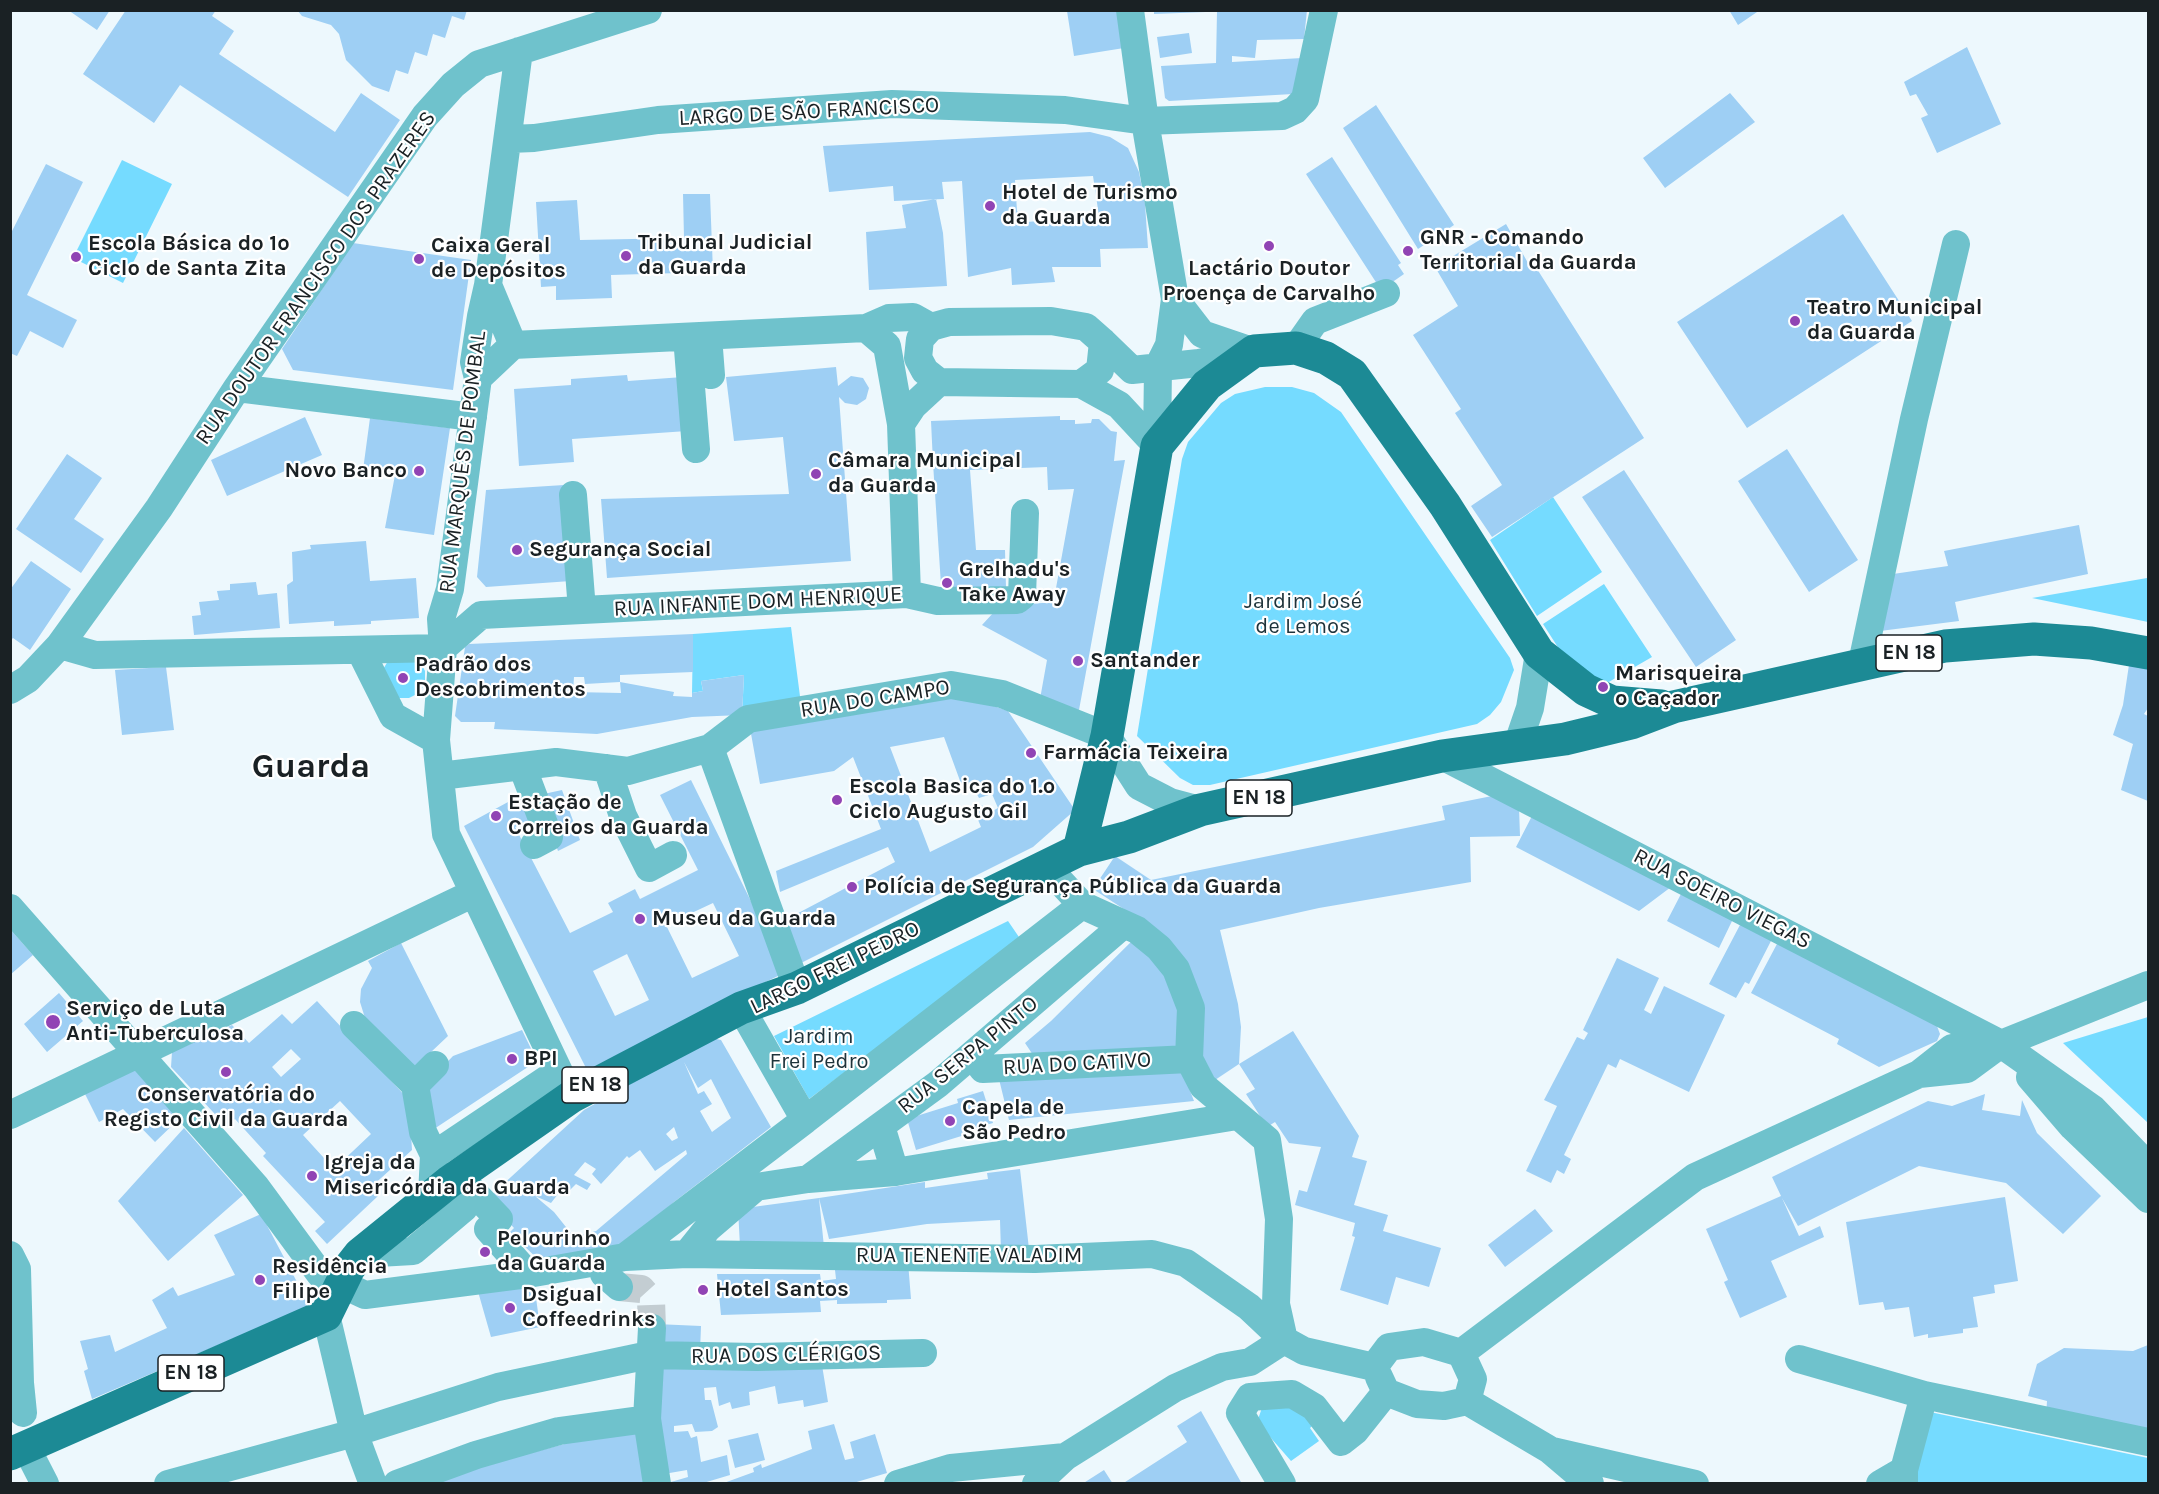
<!DOCTYPE html>
<html>
<head>
<meta charset="utf-8">
<style>
	body { margin:0 }
	#map { position:relative; width:2159px; height:1494px; overflow:hidden; background:#edf8fd; font-family:Karla,sans-serif }
	canvas { display:block }
	.frame { position:absolute; inset:0; border:12px solid #1a2124; pointer-events:none }
</style>
</head>
<body>
<div id="map">
<canvas width="2159" height="1494"></canvas>
<div class="frame"></div>
</div>
<script>
const g = document.querySelector('canvas').getContext('2d');
g.lineJoin = 'round';
function fill(path, color) { g.fillStyle = color; g.fill(path, 'evenodd'); }
const toPath = rows => new Path2D(rows.map(r => 'M' + r).join(''));
function stroke(path, color, width, dash) { g.strokeStyle = color; g.lineWidth = width; g.lineCap = dash ? 'butt' : 'round'; g.setLineDash(dash || []); g.stroke(path); }
function label(font, color, halo, rows, align = 'center') {
  g.font = font + ' Karla,sans-serif'; g.lineWidth = 4.5; g.setLineDash([]); g.textBaseline = 'middle'; g.strokeStyle = halo; g.fillStyle = color; for (const [text, x, y, turn = 0] of rows) {
    g.save(); g.translate(x, y); g.rotate((+turn || 0) * Math.PI / 180); g.textAlign = isNaN(turn) ? turn : align; if (halo) g.strokeText(text, 0, 0); g.fillText(text, 0, 0); g.restore();
  }
}
const green = toPath([
	[122,160,172,184,123,283,73,258],
	[1265,387,1292,387,1314,393,1341,412,1510,658,1514,670,1501,702,1490,715,1477,724,1210,785,1193,785,1180,778,1137,736,1182,459,1188,442,1221,403,1235,394],
	[1553,497,1602,572,1537,616,1490,540],
	[2148,578,2148,622,2032,598,2147,578],
	[1604,584,1652,657,1607,683,1593,677,1561,652,1543,624],
	[791,627,801,704,742,715,744,675,701,681,703,691,692,693,693,634],
	[388,661,420,661,425,671,425,683,419,693,409,698,398,698,382,671],
	[1008,921,1021,940,809,1099,774,1036],
	[2148,1017,2148,1123,2063,1043],
	[1263,1405,1298,1408,1313,1425,1310,1428,1319,1441,1291,1461,1257,1422],
	[1930,1412,2148,1458,2148,1483,1914,1484]
]);
const building = toPath([
	[68,10,110,10,97,30],
	[126,10,216,10,212,16,234,31,219,54,335,132,361,93,400,120,348,197,180,85,154,123,83,74],
	[297,10,467,10,464,20,452,16,445,38,433,34,427,56,415,52,408,74,396,70,389,92,372,86,346,60,339,34,331,25,302,16],
	[1117,10,1124,48,1074,56,1067,11],
	[1154,10,1206,10,1206,12,1154,14],
	[1239,10,1307,10,1304,39,1257,40,1255,58,1232,56,1232,62,1302,58,1293,94,1169,101,1165,98,1161,66,1216,63,1217,12],
	[1729,10,1760,10,1738,25],
	[1189,33,1192,53,1160,58,1157,37],
	[1967,47,2001,124,1937,153,1921,118,1928,115,1916,94,1910,96,1904,82],
	[1730,93,1755,122,1665,188,1643,158],
	[1376,105,1454,225,1418,249,1343,128],
	[1090,132,1110,137,1128,148,1139,172,1145,204,1148,248,1100,249,1101,267,1052,267,1055,282,1012,285,1011,268,968,277,962,181,942,182,944,199,894,201,893,186,829,192,823,146],
	[1093,176,1099,216,1027,222,1017,211,1015,180],
	[1332,157,1401,263,1398,265,1404,274,1381,290,1306,174],
	[46,164,83,182,27,295,77,320,63,348,30,331,17,356,10,353,10,235],
	[683,194,710,194,713,272,611,275,612,298,556,300,556,286,541,287,536,202,577,200,580,240,684,238],
	[936,199,943,233,947,286,869,290,866,232,906,228,902,205],
	[1843,214,1912,321,1747,428,1677,322],
	[1506,224,1528,263,1532,261,1644,438,1492,537,1471,506,1502,485,1455,413,1461,409,1413,335,1458,306,1435,267],
	[353,243,471,260,453,390,293,370,282,349],
	[836,367,838,386,851,376,863,378,869,388,866,399,857,405,845,403,839,397,851,561,607,578,601,499,789,494,783,437,734,441,726,377],
	[627,375,628,381,683,377,687,431,572,439,574,462,519,466,514,389,571,385,571,379],
	[1060,416,1060,420,1075,420,1075,424,1091,423,1092,419,1099,419,1111,431,1117,432,1114,461,1125,460,1079,710,1040,699,1047,660,982,625,994,612,1027,604,1058,602,1056,588,1074,489,1048,490,1047,467,970,470,976,550,1005,550,1006,588,945,589,941,585,933,463,931,421],
	[305,417,322,455,227,496,211,460],
	[370,418,450,428,434,535,385,528,395,475,363,470],
	[1787,449,1858,560,1809,592,1738,481],
	[67,454,102,478,74,519,104,539,81,573,16,529],
	[1624,470,1736,640,1696,667,1582,497],
	[564,485,571,581,486,587,477,577,486,490],
	[2079,525,2088,574,1955,602,1959,621,1880,631,1893,574,1948,566,1944,551],
	[366,541,370,581,416,578,419,618,371,621,371,624,334,626,334,621,289,624,287,585,293,581,292,552,311,549,310,545],
	[31,561,71,589,30,650,13,638,10,641,10,590],
	[256,582,258,595,277,593,280,628,194,635,192,616,201,615,199,602,219,600,217,591,230,590,230,584],
	[693,634,693,672,620,675,620,682,585,684,584,677,574,677,573,692,621,693,620,682,674,692,673,696,692,697,692,693,703,691,701,681,744,675,742,715,692,717,597,734,494,729,495,722,461,722,455,716,465,647,469,644],
	[2130,658,2148,663,2148,708,2144,714,2148,716,2148,801,2121,790,2133,744,2113,735,2123,705],
	[166,667,174,730,122,735,115,670],
	[960,694,1008,711,1075,810,1033,847,797,965,785,920,895,862,888,847,780,892,776,871,881,829,853,757,834,771,760,784,750,728],
	[944,737,963,789,972,785,979,798,992,794,998,808,987,814,982,805,974,810,981,827,930,852,890,747],
	[691,780,786,972,587,1070,464,826,508,802,524,797,535,818,515,827,570,933,613,912,608,903,635,889,640,899,698,870,660,795],
	[713,903,739,956,692,978,666,925],
	[627,954,649,1000,615,1016,593,971],
	[562,790,580,840,558,851,539,795],
	[1497,795,1519,807,1520,836,1470,837,1471,882,1319,908,1220,930,1238,1004,1241,1027,1239,1064,1215,1080,1200,1051,1153,928,1093,889,1115,856,1151,880,1445,820,1442,806],
	[1533,814,1671,887,1639,911,1516,847],
	[1682,892,1733,919,1719,948,1667,921],
	[1741,923,1772,939,1749,984,1745,982,1736,998,1709,984],
	[10,929,33,955,10,975],
	[1135,938,1162,965,1187,1013,1177,1048,1037,1061,1025,1043,1051,1021],
	[1778,942,1937,1026,1940,1034,1937,1041,1879,1067,1837,1044,1839,1039,1751,993],
	[401,943,448,1036,412,1070,365,1018,360,1002,361,989,372,968,368,961],
	[1617,958,1659,978,1644,1010,1651,1014,1664,986,1725,1015,1689,1092,1620,1059,1616,1068,1608,1064,1564,1155,1571,1159,1564,1174,1557,1170,1551,1183,1526,1171,1557,1106,1544,1100,1577,1037,1584,1040,1588,1033,1583,1030],
	[59,993,83,1021,47,1052,24,1024],
	[317,1001,409,1100,412,1150,370,1188,378,1196,327,1244,315,1231,325,1222,263,1156,266,1153,235,1119,227,1127,171,1067,172,1052,232,1025,249,1043,282,1014,292,1024],
	[291,1049,301,1059,281,1077,272,1067],
	[340,1101,371,1134,334,1169,303,1135],
	[522,1030,537,1061,431,1131,425,1085,453,1056],
	[1293,1031,1359,1136,1352,1157,1367,1161,1354,1205,1388,1215,1383,1231,1441,1248,1429,1287,1396,1277,1388,1305,1340,1290,1355,1237,1352,1236,1355,1223,1295,1205,1299,1190,1307,1192,1321,1147,1289,1143,1275,1122,1267,1127,1246,1094,1255,1089,1239,1064],
	[712,1038,721,1040,771,1127,674,1202,621,1251,544,1265,521,1243,517,1248,506,1236,514,1228,487,1199,584,1110],
	[684,1062,698,1088,711,1079,731,1118,712,1132,700,1111,712,1104,704,1091,698,1094],
	[674,1127,678,1138,672,1141,666,1134],
	[640,1150,655,1171,686,1150,687,1154,596,1231,574,1237,554,1212,535,1196,551,1203,562,1189,568,1192,576,1184,587,1190,591,1184,574,1175,585,1162,596,1169,592,1174,601,1184,627,1156,629,1158],
	[134,1068,179,1119,155,1142,123,1109,99,1122,83,1090],
	[1182,1070,1194,1101,1009,1120,998,1075],
	[983,1091,993,1123,967,1130,968,1134,916,1150,907,1119,958,1103,957,1099],
	[1985,1094,1982,1110,2020,1116,2022,1100,2037,1133,2101,1196,2063,1234,2006,1183,1919,1166,1798,1226,1782,1198,1799,1236,1820,1226,1824,1237,1771,1261,1787,1297,1740,1318,1724,1282,1728,1280,1706,1229,1781,1196,1772,1177,1928,1101,1952,1106],
	[184,1128,243,1195,168,1261,118,1201],
	[1020,1169,1029,1249,1001,1252,1000,1220,927,1224,829,1239,819,1198,925,1182,925,1188,988,1179,987,1173],
	[2005,1197,2018,1281,1994,1285,1995,1293,1973,1297,1978,1327,1963,1329,1963,1333,1928,1338,1928,1334,1914,1337,1909,1307,1885,1310,1883,1302,1859,1305,1846,1222],
	[819,1198,824,1247,740,1246,738,1209],
	[1535,1209,1553,1231,1505,1267,1488,1245],
	[261,1214,306,1299,307,1307,92,1399,84,1371,88,1369,80,1341,110,1335,115,1352,167,1328,152,1300,173,1287,178,1296,235,1275,214,1235],
	[834,1261,908,1262,911,1299,887,1300,887,1303,837,1304,837,1300,820,1301,821,1312,721,1315,717,1274,820,1274,821,1281,836,1279],
	[534,1283,540,1327,491,1337,477,1288],
	[656,1324,701,1326,700,1352,655,1349],
	[2148,1345,2148,1438,2046,1417,2047,1401,2028,1396,2037,1364,2064,1348,2133,1351],
	[821,1359,828,1402,804,1407,803,1400,778,1404,775,1386,749,1392,750,1405,732,1409,730,1402,719,1406,716,1387,704,1388,705,1400,711,1400,718,1427,712,1431,695,1432,692,1424,674,1426,674,1432,688,1431,691,1438,697,1436,701,1462,727,1455,730,1475,700,1484,664,1484,688,1477,687,1470,658,1475,651,1362],
	[1201,1411,1242,1484,1122,1484,1187,1442,1177,1426],
	[642,1423,651,1484,416,1484],
	[834,1424,845,1460,854,1458,850,1442,875,1434,887,1473,850,1484,721,1484,754,1472,753,1468,761,1464,762,1468,812,1449,808,1431],
	[758,1433,765,1460,735,1468,728,1440],
	[1104,1470,1113,1484,1082,1484]
]);
const minorTunnel = toPath([
	[619,1287,641,1289,651,1300,652,1328]
]);
const minor = toPath([
	[1130,10,1145,121,1175,299,1169,345,1158,367,1157,446],
	[519,51,488,285,481,316,474,362,478,378,450,589,441,619,443,648,436,740,446,834,571,1097],
	[509,139,534,138,658,120,892,104,1065,110,1145,121,1282,116,1295,110,1305,99,1324,10],
	[488,285,513,345],
	[1175,299,1202,334,1252,351],
	[866,328,887,346,901,424,907,594],
	[708,336,711,375],
	[687,337,696,449],
	[1103,342,1100,370,1081,384,939,382,925,371,918,358,920,339,931,327,949,322,1051,321,1086,327,1103,342,1132,370,1199,363,1252,352],
	[1296,348,1315,321,1386,293],
	[478,378,513,345,866,328,889,318,913,317,931,327],
	[1081,384,1119,405,1157,446],
	[237,388,473,417],
	[901,424,913,406,939,382],
	[573,495,582,610],
	[60,645,95,655,443,648],
	[443,648,481,615,907,594,938,601,1017,600,1022,596,1025,513],
	[360,650,393,716,436,740],
	[1862,663,1914,419,1956,244],
	[10,690,28,679,60,645,159,508,237,388,425,116,453,85,479,64,648,10],
	[1517,746,1530,708,1539,653],
	[710,748,797,988],
	[1442,756,2001,1044,2093,1109,2148,1166],
	[522,766,549,837,534,845],
	[607,768,623,816,649,868,673,855],
	[440,776,556,762,628,771,710,748,748,719,951,685,1002,694,1107,736,1139,786,1170,802,1200,810],
	[1082,905,1137,930,1159,948,1176,969,1191,1008,1189,1059,1203,1086,1267,1140,1279,1219,1276,1304,1284,1340],
	[10,908,256,1187,320,1274,365,1295,528,1274,625,1257,805,1120],
	[741,1008,805,1120,1082,905,1046,866],
	[354,1025,415,1085,423,1132,434,1155],
	[972,1055,983,1069,1189,1059],
	[1919,1074,1967,1069,2001,1044,2148,985],
	[2030,1077,2073,1127,2148,1199],
	[415,1085,435,1065],
	[10,1115,474,893],
	[881,1126,895,1172],
	[458,1176,499,1219,488,1229,528,1274],
	[808,1179,938,1084,1123,925],
	[432,1195,434,1155,558,1072],
	[360,1254,413,1251,464,1208,449,1182],
	[687,1254,708,1228,756,1187,808,1179,895,1172,1237,1116],
	[10,1255,17,1269,20,1383,23,1413],
	[625,1257,687,1254,1035,1259,1152,1254,1186,1263,1249,1307,1284,1340,1304,1351,1374,1367],
	[603,1261,604,1274,619,1287],
	[326,1315,354,1433,373,1484],
	[652,1328,647,1419,657,1484],
	[1461,1353,1695,1177,1919,1074,1952,1048,2001,1044],
	[1799,1359,1924,1395,2148,1442],
	[1374,1367,1389,1347,1424,1342,1461,1353,1473,1379,1467,1401],
	[1379,1377,1386,1392,1417,1404,1444,1406,1467,1401],
	[1467,1401,1550,1450,1590,1484],
	[26,1447,45,1484],
	[1552,1451,1695,1484],
	[168,1484,354,1433,498,1387,649,1355,757,1357,923,1353],
	[397,1484,476,1455,559,1431,647,1419],
	[898,1484,951,1468,1065,1457,1175,1388,1222,1367,1250,1362,1284,1340],
	[1036,1484,1065,1457],
	[1282,1484,1240,1413,1250,1397,1292,1394,1314,1407,1341,1442,1355,1431,1386,1392],
	[1880,1484,1904,1470],
	[1904,1484,1904,1470,1924,1395]
]);
const major = toPath([
	[1079,850,1107,736,1157,446,1207,385,1254,351,1296,348,1326,358,1352,374,1445,505,1539,653,1586,690,1612,702,1661,706],
	[10,1454,326,1315,349,1268,360,1254,449,1182,571,1097,741,1008,797,988,1079,850,1129,837,1200,810,1442,756,1565,739,1631,723,1673,707,1945,646,2034,639,2091,643,2148,653]
]);
const markers = [
	[990,206,6,"#9144b4"],
	[1269,246,6,"#9144b4"],
	[1408,251,6,"#9144b4"],
	[626,256,6,"#9144b4"],
	[76,257,6,"#9144b4"],
	[419,259,6,"#9144b4"],
	[1795,321,6,"#9144b4"],
	[419,471,6,"#9144b4"],
	[816,474,6,"#9144b4"],
	[517,550,6,"#9144b4"],
	[947,583,6,"#9144b4"],
	[1078,661,6,"#9144b4"],
	[403,678,6,"#9144b4"],
	[1603,687,6,"#9144b4"],
	[1031,753,6,"#9144b4"],
	[837,800,6,"#9144b4"],
	[496,816,6,"#9144b4"],
	[852,887,6,"#9144b4"],
	[640,919,6,"#9144b4"],
	[53,1022,8,"#9144b4"],
	[512,1059,6,"#9144b4"],
	[226,1072,6,"#9144b4"],
	[950,1121,6,"#9144b4"],
	[312,1176,6,"#9144b4"],
	[485,1252,6,"#9144b4"],
	[260,1280,6,"#9144b4"],
	[703,1290,6,"#9144b4"],
	[510,1308,6,"#9144b4"]
];
const shields = [
	[1909,653,66],
	[1259,798,66],
	[595,1085,66],
	[191,1373,66]
];
const shieldNames = [
	["EN 18",1909,653],
	["EN 18",1259,798],
	["EN 18",595,1085],
	["EN 18",191,1373]
];
const streetNames = [
	["LARGO DE SÃO FRANCISCO",809,112,-3],
	["RUA DOUTOR FRANCISCO DOS PRAZERES",316,278,-55],
	["RUA MARQUÊS DE POMBAL",463,462,-83],
	["RUA INFANTE DOM HENRIQUE",758,602,-3],
	["RUA DO CAMPO",875,699,-9],
	["RUA SOEIRO VIEGAS",1722,899,27],
	["LARGO FREI PEDRO",835,968,-26],
	["RUA SERPA PINTO",968,1055,-39],
	["RUA DO CATIVO",1077,1064,-3],
	["RUA TENENTE VALADIM",969,1256],
	["RUA DOS CLÉRIGOS",786,1355,-1]
];
const poiNames = [
	["Hotel de Turismo",1002,193],
	["da Guarda",1002,218],
	["GNR - Comando",1420,238],
	["Territorial da Guarda",1420,263],
	["Tribunal Judicial",638,243],
	["da Guarda",638,268],
	["Escola Básica do 1º",88,244],
	["Ciclo de Santa Zita",88,269],
	["Caixa Geral",431,246],
	["de Depósitos",431,271],
	["Lactário Doutor",1269,269,"center"],
	["Proença de Carvalho",1269,294,"center"],
	["Teatro Municipal",1807,308],
	["da Guarda",1807,333],
	["Câmara Municipal",828,461],
	["da Guarda",828,486],
	["Novo Banco",407,471,"right"],
	["Segurança Social",529,550],
	["Grelhadu's",959,570],
	["Take Away",959,595],
	["Santander",1090,661],
	["Padrão dos",415,665],
	["Descobrimentos",415,690],
	["Marisqueira",1615,674],
	["o Caçador",1615,699],
	["Farmácia Teixeira",1043,753],
	["Escola Basica do 1.º",849,787],
	["Ciclo Augusto Gil",849,812],
	["Estação de",508,803],
	["Correios da Guarda",508,828],
	["Polícia de Segurança Pública da Guarda",864,887],
	["Museu da Guarda",652,919],
	["Serviço de Luta",66,1009],
	["Anti-Tuberculosa",66,1034],
	["BPI",524,1059],
	["Conservatória do",226,1095,"center"],
	["Registo Civil da Guarda",226,1120,"center"],
	["Capela de",962,1108],
	["São Pedro",962,1133],
	["Igreja da",324,1163],
	["Misericórdia da Guarda",324,1188],
	["Pelourinho",497,1239],
	["da Guarda",497,1264],
	["Residência",272,1267],
	["Filipe",272,1292],
	["Hotel Santos",715,1290],
	["Dsigual",522,1295],
	["Coffeedrinks",522,1320]
];
const parkNames = [
	["Jardim José",1303,602],
	["de Lemos",1303,627],
	["Jardim",819,1037],
	["Frei Pedro",819,1062]
];
const townNames = [
	["Guarda",311,767]
];
fill(green, '#75dbff');
fill(building, '#9ecff4');
stroke(minorTunnel, '#c3cdd2', 28, [28, 14]);
stroke(minor, '#6fc2cc', 28);
stroke(major, '#1c8a95', 33);
for (const [x, y, r, color] of markers) { const dot = new Path2D(); dot.arc(x, y, r, 0, 2 * Math.PI); g.fillStyle = color; g.fill(dot); stroke(dot, '#fff', 2); }
for (const [x, y, w] of shields) { const box = new Path2D(); box.roundRect(x - w / 2, y - 18, w, 36, 4.5); g.fillStyle = '#fff'; g.fill(box); stroke(box, '#1a2124', 1.5); }
label('bold 21px', '#1a2124', null, shieldNames);
label('22px', '#1a2124', '#fff', streetNames);
label('bold 22px', '#1a2124', '#fff', poiNames, 'left');
label('22px', '#1e333b', '#fff', parkNames);
label('bold 34px', '#1a2124', '#fff', townNames);
</script>
</body>
</html>
